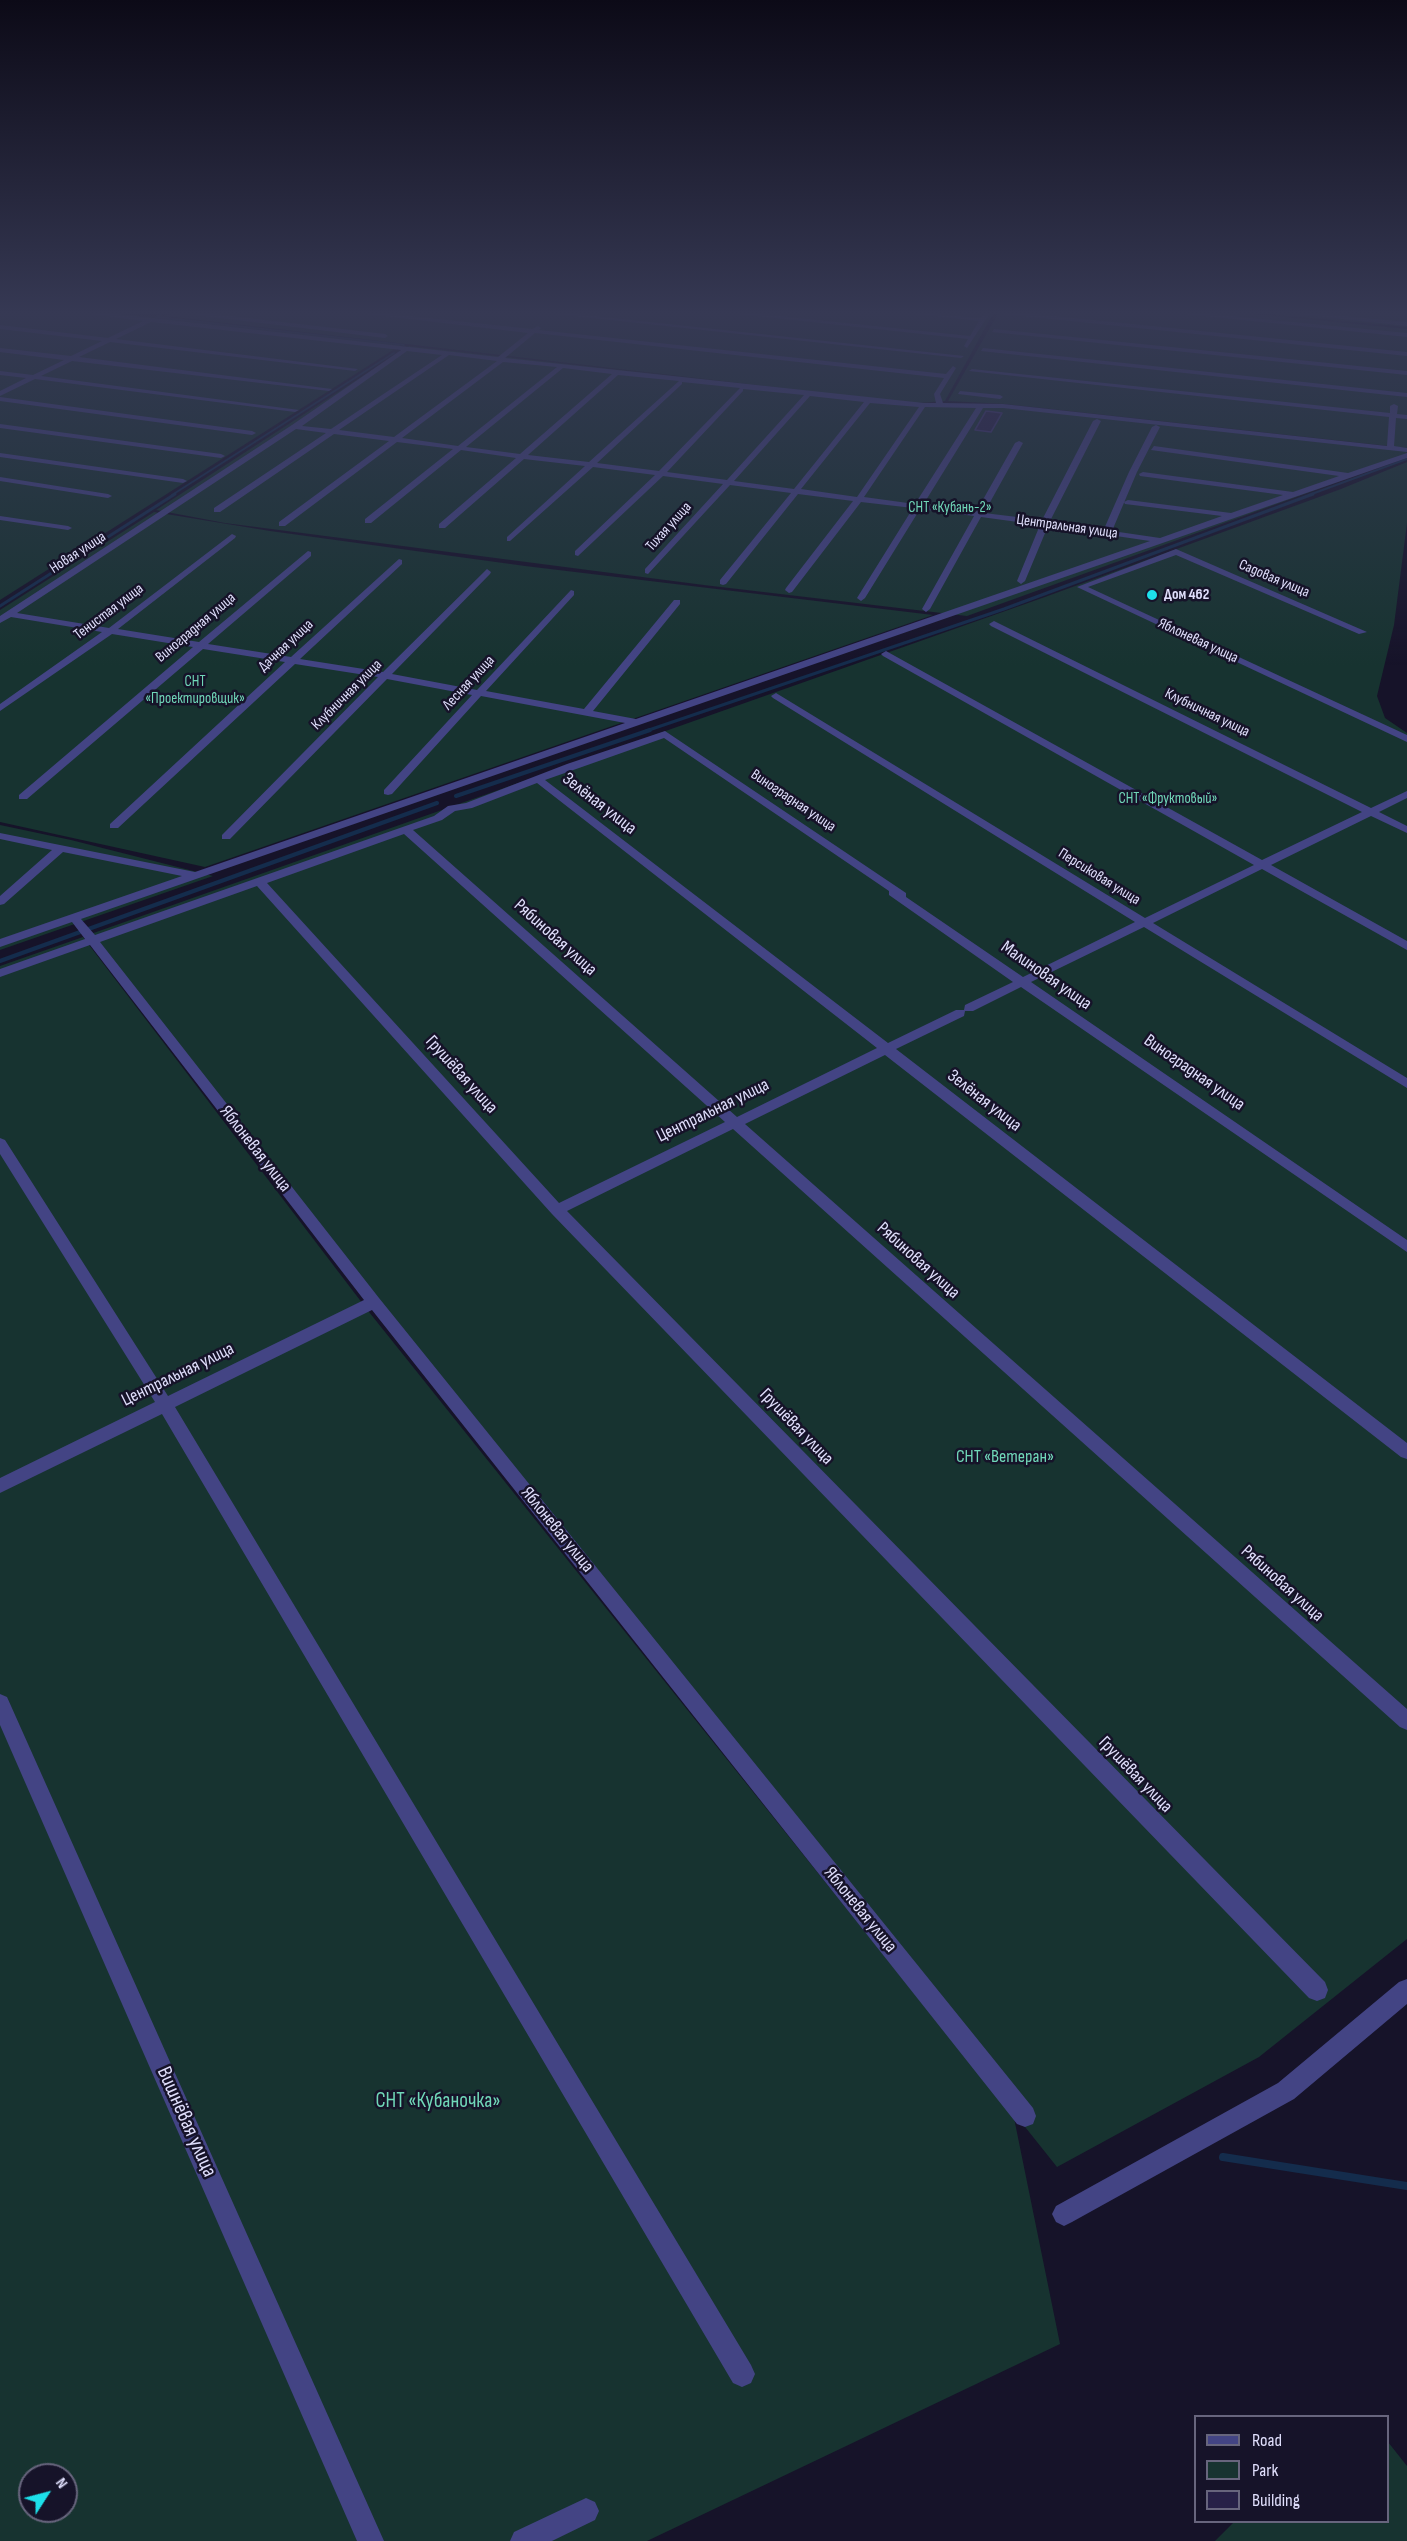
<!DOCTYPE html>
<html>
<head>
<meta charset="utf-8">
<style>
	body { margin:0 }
	#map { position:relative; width:1407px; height:2541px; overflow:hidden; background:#161329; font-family:"Sofia Sans Condensed",sans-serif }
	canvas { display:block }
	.legend { position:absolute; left:1194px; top:2415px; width:195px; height:108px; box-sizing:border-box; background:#161329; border:2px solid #67657d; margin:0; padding:8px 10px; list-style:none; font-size:18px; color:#e0dffc }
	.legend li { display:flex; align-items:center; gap:12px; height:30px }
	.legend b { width:30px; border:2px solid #67657d }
	.north { position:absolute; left:18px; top:2463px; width:60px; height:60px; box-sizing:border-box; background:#161329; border:2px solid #67657d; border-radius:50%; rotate:54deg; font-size:16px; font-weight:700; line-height:24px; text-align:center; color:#e0dffc }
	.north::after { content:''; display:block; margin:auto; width:21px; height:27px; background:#1de0ea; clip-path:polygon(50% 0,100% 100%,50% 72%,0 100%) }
</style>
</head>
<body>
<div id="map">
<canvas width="1407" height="2541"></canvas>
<ul class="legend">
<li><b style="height:8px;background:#434484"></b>Road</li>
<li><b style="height:16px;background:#173330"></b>Park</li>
<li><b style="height:16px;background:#272148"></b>Building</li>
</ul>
<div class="north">N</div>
</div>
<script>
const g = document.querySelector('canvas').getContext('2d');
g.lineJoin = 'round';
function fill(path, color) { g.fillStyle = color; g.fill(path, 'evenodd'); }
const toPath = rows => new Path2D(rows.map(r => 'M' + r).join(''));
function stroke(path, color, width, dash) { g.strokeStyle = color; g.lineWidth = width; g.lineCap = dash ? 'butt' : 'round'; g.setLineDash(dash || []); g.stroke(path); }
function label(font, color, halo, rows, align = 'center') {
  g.font = font + ' "Sofia Sans Condensed",sans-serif'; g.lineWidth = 5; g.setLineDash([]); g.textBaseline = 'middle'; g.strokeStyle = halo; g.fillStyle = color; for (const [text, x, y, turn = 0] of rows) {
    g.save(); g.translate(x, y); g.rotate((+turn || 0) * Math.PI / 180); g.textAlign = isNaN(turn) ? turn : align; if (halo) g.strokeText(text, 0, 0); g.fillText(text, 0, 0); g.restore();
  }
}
const green = toPath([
	[0,310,84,310,401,345,0,600],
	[176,310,995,310,945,401,918,403,988,404,1407,449,1407,457,967,616,704,585,225,523,156,510,409,346,799,390,166,316],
	[1000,310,1212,310,1407,329,1407,448,1005,404,948,401],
	[1227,310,1407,310,1407,327],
	[1407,462,1407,523,1394,625,1377,696,1385,718,1407,733,1407,1939,1259,2057,1057,2167,370,1305,85,936,1045,597,1341,489],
	[154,512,270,531,525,566,933,615,205,867,0,822,0,610],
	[0,825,71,840,213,876,0,950],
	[83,937,369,1312,1014,2118,1060,2344,647,2541,0,2541,0,966],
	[30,2475,66,2475,66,2511,30,2511],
	[1388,2442,1407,2466,1407,2541,1215,2541,1234,2522,1388,2522]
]);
const streamFar3 = toPath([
	[169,310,156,317,404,345],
	[172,495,394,353],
	[1309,495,1407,459]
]);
const streamFar2 = toPath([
	[0,606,175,494],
	[646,731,1004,609,1313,494]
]);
const streamFar1 = toPath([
	[456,796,650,730],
	[0,961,437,803]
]);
const stream = toPath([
	[1223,2157,1407,2186]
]);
const building = toPath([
	[986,411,1002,413,991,432,975,430,986,411]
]);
const minor = toPath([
	[61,310,80,310,498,357,528,333,333,310,353,310,532,329,538,326,541,328,539,330,946,374,953,366,956,368,940,394,943,403,1003,404,1387,446,1389,417,969,371,972,369,1390,413,1390,406,1394,404,1398,406,1397,414,1407,415,1407,419,1396,418,1394,446,1407,448,1407,452,1003,408,983,408,923,505,976,512,1015,443,1019,441,1023,443,984,513,1042,520,1093,421,1097,419,1101,421,1050,521,1104,529,1129,472,1152,427,1156,425,1160,427,1137,472,1112,531,1160,538,1222,516,1125,504,1124,502,1128,500,1231,513,1283,495,1140,476,1139,474,1143,472,1293,492,1339,476,1151,450,1154,446,1348,473,1407,453,1407,458,81,919,95,935,434,816,448,806,466,803,567,764,665,731,906,893,906,897,1023,977,1135,922,773,698,771,696,776,693,1145,918,1254,865,883,656,881,654,886,651,1262,860,1362,812,991,626,989,624,994,621,1371,808,1407,791,1407,798,1379,812,1407,826,1407,833,1371,816,1271,865,1407,941,1407,950,1262,869,1153,923,1407,1078,1407,1088,1144,927,1031,982,1407,1240,1407,1252,1021,987,973,1011,965,1011,964,1016,896,1049,1407,1443,1407,1459,1401,1457,885,1055,745,1124,1407,1709,1407,1730,1400,1727,733,1129,567,1211,1325,1982,1328,1990,1325,1998,1317,2001,1309,1998,552,1214,257,886,100,942,379,1298,1033,2108,1036,2116,1033,2124,1025,2127,1017,2124,372,1310,175,1407,751,2365,755,2374,751,2383,742,2387,733,2383,162,1414,0,1493,0,1478,155,1402,0,1154,0,1138,5,1140,168,1396,364,1300,90,945,0,977,0,969,85,939,72,922,0,947,0,939,182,876,63,852,4,904,0,905,0,896,52,850,0,839,0,833,195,872,625,723,481,696,392,794,388,795,384,794,384,790,472,695,387,679,230,839,222,839,222,835,378,677,295,664,118,828,110,828,110,824,285,662,203,649,27,799,19,799,19,795,193,647,112,634,0,711,0,704,102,632,11,617,0,623,0,616,292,425,401,350,151,322,116,339,358,369,355,371,110,342,79,357,332,389,329,391,72,361,41,376,299,410,295,412,35,379,0,396,0,391,26,378,0,375,0,371,33,375,64,360,0,352,0,348,71,356,102,341,0,329,0,325,108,338,143,321,61,310],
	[535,333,944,378,934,394,936,403,924,403,505,358,535,333],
	[407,351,442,355,331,429,302,426,407,351],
	[449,355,497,361,394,437,339,430,449,355],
	[503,362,557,367,458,446,402,438,503,362],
	[563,368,612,374,520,454,466,447,563,368],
	[618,375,679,381,589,462,528,455,618,375],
	[682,382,740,388,659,471,597,463,682,384,682,382],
	[743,389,804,395,727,480,667,472,743,391,743,389],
	[810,396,864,402,794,489,734,481,810,396],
	[870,403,919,407,857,497,801,489,870,403],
	[925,407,976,408,915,504,864,497,925,407],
	[296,429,326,433,214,508,214,512,220,512,334,434,389,441,279,522,279,526,285,526,397,442,453,449,365,519,365,523,371,523,461,450,516,458,439,524,439,528,445,528,524,459,585,466,507,537,507,541,510,541,593,467,655,475,575,551,575,555,578,556,663,476,723,484,645,569,645,573,648,574,730,485,791,493,720,580,720,584,723,585,726,584,798,494,853,501,786,588,785,590,789,593,792,592,861,502,913,508,857,598,861,601,865,598,920,509,974,516,922,609,926,612,930,609,981,517,1040,525,1017,581,1021,584,1025,581,1048,526,1150,541,636,719,593,711,680,604,680,600,674,600,584,709,486,691,574,595,574,591,571,590,477,690,392,674,490,574,491,572,487,569,383,672,300,659,402,564,402,560,399,559,291,657,208,644,311,556,311,552,308,551,199,642,118,629,235,538,236,536,232,534,109,628,17,613,296,429],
	[664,738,889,891,889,895,1013,982,965,1005,964,1010,956,1010,888,1043,545,780,664,738],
	[537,783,877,1048,737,1117,413,830,442,820,455,811,472,808,537,783],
	[404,834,725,1122,559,1203,267,883,404,834],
	[518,310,539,310,964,356,961,358,518,310],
	[701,310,722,310,970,336,979,321,882,310,981,318,986,310,992,310,967,348,964,346,968,339,701,310],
	[1146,310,1168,310,1407,333,1407,337,1146,310],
	[1260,310,1282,310,1407,322,1407,326,1260,310],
	[1005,311,1407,352,1407,356,1003,314,1005,311],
	[197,312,385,334,388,336,385,338,195,315,197,312],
	[994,329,1407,371,1407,375,992,332,994,329],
	[983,348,1407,393,1407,397,981,351,983,348],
	[960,391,1000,395,1003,397,1000,399,958,394,960,391],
	[0,397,252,431,256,433,252,435,0,401,0,397],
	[0,424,221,454,225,456,221,458,0,428,0,424],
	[0,453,183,479,187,481,183,483,0,457,0,453],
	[0,477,108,494,112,496,108,498,0,481,0,477],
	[0,516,68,526,72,528,68,530,0,520,0,516],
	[1176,549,1367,632,1359,634,1176,555,1088,587,1407,735,1407,742,1077,587,1176,549],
	[0,1694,7,1697,384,2541,357,2541,0,1725,0,1694],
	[1407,1979,1407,2004,1294,2099,1072,2222,1064,2226,1056,2222,1052,2214,1056,2206,1278,2083,1399,1982,1407,1979],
	[586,2498,595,2502,599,2511,595,2520,552,2541,510,2541,514,2532,586,2498]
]);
const markers = [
	[1152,595,6,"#1de0ea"]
];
const farParknames = [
	["СНТ «Кубань-2»",950,508],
	["СНТ",195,682],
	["«Проектировщик»",195,699],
	["СНТ «Фруктовый»",1168,799]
];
const farStreetnames = [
	["Тихая улица",669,527,-48],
	["Центральная улица",1067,527,8],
	["Новая улица",78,553,-33],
	["Садовая улица",1274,579,23],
	["Тенистая улица",109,612,-37],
	["Виноградная улица",196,628,-40],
	["Яблоневая улица",1198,641,25],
	["Дачная улица",286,646,-43],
	["Лесная улица",469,683,-47],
	["Клубничная улица",347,695,-45],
	["Клубничная улица",1207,713,26],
	["Виноградная улица",793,801,34],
	["Персиковая улица",1099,877,32]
];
const farPoinames = [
	["Дом 462",1164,595]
];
const streetNames = [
	["Зелёная улица",599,804,38],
	["Рябиновая улица",555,938,42],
	["Малиновая улица",1046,976,35],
	["Виноградная улица",1194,1073,35],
	["Грушёвая улица",461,1075,48],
	["Зелёная улица",984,1101,38],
	["Центральная улица",713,1111,-26],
	["Яблоневая улица",255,1149,52],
	["Рябиновая улица",918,1261,42],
	["Центральная улица",178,1375,-26],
	["Грушёвая улица",796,1427,46],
	["Яблоневая улица",557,1530,51],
	["Рябиновая улица",1282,1584,42],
	["Грушёвая улица",1135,1775,46],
	["Яблоневая улица",860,1910,51]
];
const parkNames = [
	["СНТ «Ветеран»",1005,1457]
];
const nearParknames = [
	["СНТ «Кубаночка»",438,2102]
];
const nearStreetnames = [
	["Вишнёвая улица",186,2122,66]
];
fill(green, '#173330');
stroke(streamFar3, '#142c4c', 2);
stroke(streamFar2, '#142c4c', 3);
stroke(streamFar1, '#142c4c', 4);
stroke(stream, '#142c4c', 8);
fill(building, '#272148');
stroke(building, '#3e3572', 1.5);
fill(minor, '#434484');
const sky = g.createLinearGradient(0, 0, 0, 666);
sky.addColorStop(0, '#0c0a17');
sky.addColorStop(0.47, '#363954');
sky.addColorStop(1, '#36395400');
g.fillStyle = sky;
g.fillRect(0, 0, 1407, 666);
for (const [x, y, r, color] of markers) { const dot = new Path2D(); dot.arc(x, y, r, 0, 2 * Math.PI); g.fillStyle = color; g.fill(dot); stroke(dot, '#161329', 2); }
label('15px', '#70d7b8', '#161329', farParknames);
label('15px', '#e0dffc', '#161329', farStreetnames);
label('bold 15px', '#e0dffc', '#161329', farPoinames, 'left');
label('18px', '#e0dffc', '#161329', streetNames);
label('18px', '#70d7b8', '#161329', parkNames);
label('21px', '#70d7b8', '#161329', nearParknames);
label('21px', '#e0dffc', '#161329', nearStreetnames);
</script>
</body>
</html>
